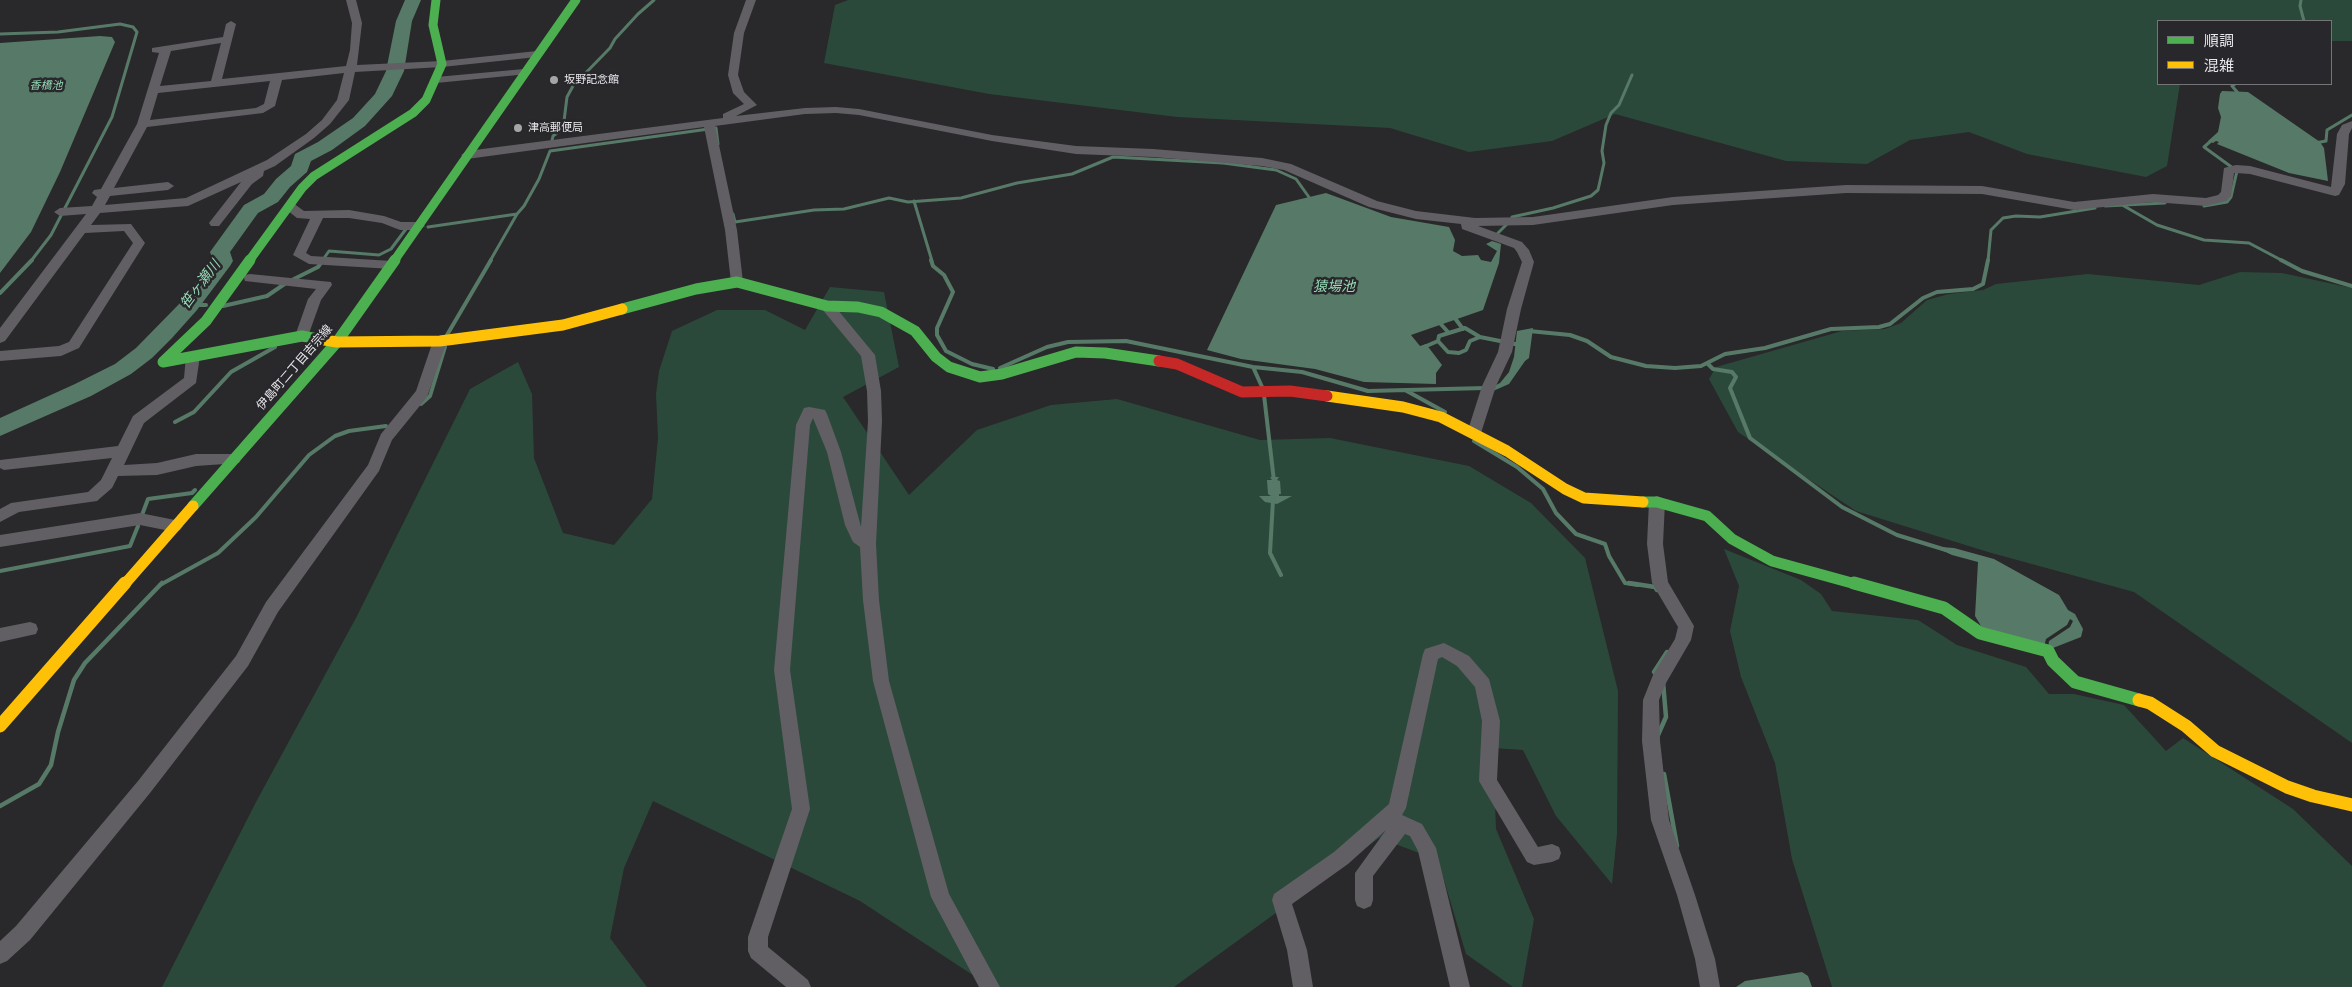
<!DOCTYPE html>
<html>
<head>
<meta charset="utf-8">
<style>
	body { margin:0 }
	#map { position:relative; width:2352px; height:987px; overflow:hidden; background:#29282a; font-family:"Roboto Condensed","Noto Sans JP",sans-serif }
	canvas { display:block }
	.legend { position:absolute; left:2157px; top:20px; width:175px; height:65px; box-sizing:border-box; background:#28272b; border:1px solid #757477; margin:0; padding:6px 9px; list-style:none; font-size:15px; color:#e8e7ea }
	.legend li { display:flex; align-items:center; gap:10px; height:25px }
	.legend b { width:25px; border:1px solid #757477 }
</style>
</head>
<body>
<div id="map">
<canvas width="2352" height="987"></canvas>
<ul class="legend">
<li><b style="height:6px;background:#4caf50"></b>順調</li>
<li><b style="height:6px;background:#ffc107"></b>混雑</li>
</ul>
</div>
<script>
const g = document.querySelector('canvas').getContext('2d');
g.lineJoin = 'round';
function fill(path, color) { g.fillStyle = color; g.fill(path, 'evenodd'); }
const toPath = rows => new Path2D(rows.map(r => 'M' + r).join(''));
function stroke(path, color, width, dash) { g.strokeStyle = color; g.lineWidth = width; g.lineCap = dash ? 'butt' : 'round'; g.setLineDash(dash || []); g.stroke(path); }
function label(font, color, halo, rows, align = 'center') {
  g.font = font + ' "Roboto Condensed","Noto Sans JP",sans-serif'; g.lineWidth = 5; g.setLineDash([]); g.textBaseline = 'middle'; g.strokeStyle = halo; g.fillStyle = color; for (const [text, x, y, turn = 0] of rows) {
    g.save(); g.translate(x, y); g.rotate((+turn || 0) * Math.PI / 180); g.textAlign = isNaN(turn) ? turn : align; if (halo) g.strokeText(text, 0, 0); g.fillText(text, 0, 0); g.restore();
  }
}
const green = toPath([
	[848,0,2352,0,2352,41,2331,41,2331,21,2158,21,2158,84,2180,84,2167,166,2146,177,2027,154,1969,132,1910,140,1867,164,1786,161,1615,114,1552,141,1469,152,1390,128,1177,117,989,94,824,63,835,5],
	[2240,272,2282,273,2352,288,2352,743,2134,592,1988,552,1856,511,1738,432,1709,379,1716,367,1842,331,1885,329,1901,323,1927,300,1949,294,1983,290,1996,284,2088,274,2199,285],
	[830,287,884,292,899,367,843,397,909,495,977,430,1051,405,1117,399,1260,440,1330,438,1469,466,1531,503,1585,558,1618,691,1617,834,1612,884,1556,816,1523,750,1493,748,1496,829,1534,919,1522,987,1513,987,1466,954,1438,860,1379,838,1174,987,991,987,860,901,653,801,624,868,610,938,647,987,162,987,256,802,357,616,470,389,518,362,532,394,534,458,563,533,614,545,652,499,658,438,656,394,659,371,672,331,717,310,765,310,805,330],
	[1724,549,1801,580,1821,594,1832,611,1918,620,1957,645,2026,667,2049,694,2074,694,2124,705,2166,751,2183,738,2293,809,2352,866,2352,987,1832,987,1792,859,1775,763,1741,677,1730,631,1739,586]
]);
const water = toPath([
	[100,36,112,37,115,42,60,172,31,232,0,273,0,43],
	[2222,91,2248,92,2320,142,2324,148,2328,181,2289,173,2217,144,2219,142,2216,141,2213,143,2208,141,2218,132,2221,117,2218,108,2220,94],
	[1326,193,1391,217,1449,227,1455,240,1453,251,1462,256,1478,255,1481,260,1491,262,1497,251,1486,244,1492,241,1501,244,1499,263,1483,310,1411,335,1420,346,1426,344,1442,365,1436,373,1436,384,1364,382,1315,369,1241,359,1207,350,1276,205],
	[1533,328,1529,358,1525,361,1509,384,1493,391,1494,386,1500,383,1509,372,1514,357,1517,331],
	[1270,477,1279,477,1277,480,1280,481,1281,494,1279,494,1279,496,1292,496,1277,504,1265,502,1259,496,1271,496,1268,494,1267,480,1272,480],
	[1941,547,1954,548,1994,559,2059,595,2068,610,2075,614,2083,629,2081,637,2053,648,2048,648,2049,641,2070,627,2073,621,2070,619,2067,625,2046,639,2044,647,1984,631,1975,616,1978,562,1952,555,1941,550],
	[1802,972,1808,976,1812,987,1736,987,1745,981]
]);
const streamFar2 = toPath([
	[2301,0,2300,6,2304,21],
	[0,34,58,32,120,24,133,27,137,32,112,117,51,235,31,261],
	[2235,84,2232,86,2238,93],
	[2315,143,2326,141,2327,130,2352,115],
	[551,145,553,136,563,129,567,97,573,86,610,48,615,39,638,14,654,0],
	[914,201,932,261],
	[2105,206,2165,203],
	[2124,206,2157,225,2204,240,2249,243,2283,261],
	[2204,206,2227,202,2231,197,2237,171,2204,147,2212,140],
	[733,214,735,222,814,210,844,209,889,198,908,202,961,198,1017,183,1072,174,1113,157,1223,163,1276,170,1296,179,1311,200],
	[1512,217,1553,208,1591,196,1598,190,1604,163,1602,151,1606,125,1611,113,1619,105,1632,75],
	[428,227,517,214,524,206,539,179,550,151,716,128,718,144],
	[1498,233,1507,224],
	[322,261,329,251,379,255,391,249,406,229],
	[490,261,517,214],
	[1988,261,1991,230,2003,218,2016,216,2040,217,2095,208]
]);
const streamFar1 = toPath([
	[931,260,933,266,944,275,953,292,937,328,937,335,946,351,972,364,993,369],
	[2281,260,2302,271,2352,286],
	[292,280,318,267,323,260],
	[0,293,32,260],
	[190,305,206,305],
	[223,306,267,296,286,283],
	[1454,317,1463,329],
	[1438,321,1448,332],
	[1529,331,1570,335,1587,341,1611,357,1646,366,1675,368,1701,366,1725,354,1765,348,1831,329,1879,327,1890,324,1923,298,1937,292,1973,289,1983,284,1988,260],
	[447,335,491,260],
	[1438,341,1448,352,1459,353,1466,350,1470,341,1480,337],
	[1424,347,1438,341,1439,336,1465,328,1480,337,1520,345],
	[1707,363,1713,369,1732,372,1736,377,1730,388,1750,438,1842,507,1897,535,1946,550],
	[1253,367,1263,389],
	[1000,368,1047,347,1068,342,1126,341,1253,367,1302,372,1368,391,1485,388],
	[1405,390,1445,412],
	[1264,395,1274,481],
	[421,404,430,396,445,347],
	[175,422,194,412,231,372,275,347],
	[1474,441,1517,467,1543,489,1556,513,1576,534,1605,544,1609,556,1625,583,1638,585],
	[1273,500,1270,553,1281,575],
	[142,515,148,499,192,493,195,490],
	[0,571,130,546,138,526],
	[160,585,218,553,256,517,309,455,335,436,349,431,386,426]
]);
const stream = toPath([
	[1629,583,1655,587,1657,590],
	[1657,675,1654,672,1667,652],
	[1658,735,1666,717,1663,682],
	[1664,774,1677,846],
	[0,806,39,784,51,765,58,732,74,680,85,663,162,583]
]);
const river = toPath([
	[405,0,421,0,412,21,404,71,392,96,365,126,332,150,311,161,307,172,290,187,278,202,258,213,230,252,233,261,230,266,197,310,172,338,152,358,131,374,91,396,0,436,0,418,75,384,115,364,136,348,183,300,213,260,210,252,244,205,264,194,276,179,291,166,295,154,318,142,353,118,375,94,386,71,396,21,405,0]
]);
const street = toPath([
	[346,0,356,0,362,23,357,65,442,61,537,51,542,54,537,57,442,67,355,72,349,100,330,124,314,138,275,166,264,171,263,176,252,184,219,226,211,226,209,223,241,182,188,206,100,213,91,225,131,224,145,243,79,348,61,356,0,361,0,351,59,346,69,342,133,243,124,231,85,233,5,341,0,343,0,328,86,214,60,216,54,212,60,208,92,206,97,197,92,193,94,190,101,189,137,124,159,53,152,52,152,48,223,37,226,24,231,21,236,24,222,79,346,66,350,50,352,23,346,0],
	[221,43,211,81,160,86,171,51,221,43],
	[344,73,337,100,322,120,306,134,267,160,186,198,105,205,110,196,168,190,174,186,168,182,114,188,147,127,263,113,275,106,282,80,344,73],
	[270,81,264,104,256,108,150,120,158,93,270,81],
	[746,0,756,0,744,33,738,75,744,92,757,105,736,116,805,108,836,107,859,109,992,135,1076,146,1153,149,1262,158,1291,164,1377,201,1416,211,1475,218,1533,217,1673,197,1846,185,1982,186,2074,202,2153,194,2206,198,2218,195,2221,192,2224,168,2236,165,2250,166,2331,187,2337,134,2342,125,2352,121,2352,128,2349,134,2345,184,2339,195,2335,196,2250,174,2236,173,2234,173,2231,196,2226,201,2206,206,2153,202,2074,210,1982,194,1846,193,1673,205,1533,225,1478,226,1522,242,1529,250,1534,262,1521,309,1512,352,1496,386,1481,433,1479,437,1474,438,1469,437,1467,433,1482,386,1498,352,1507,309,1522,262,1517,252,1514,248,1462,229,1461,224,1416,219,1369,207,1284,170,1262,166,1153,157,1076,154,992,141,859,115,836,113,805,114,715,126,737,230,743,282,737,286,731,282,725,230,704,127,467,159,461,155,467,151,723,118,723,114,744,104,733,93,728,75,734,33,746,0],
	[524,69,528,70,528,74,436,83,430,80,436,77,524,69],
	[293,203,304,211,349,210,384,216,401,222,419,222,425,226,419,230,400,230,382,223,349,218,323,218,306,253,311,256,392,261,398,265,392,269,309,264,293,255,310,219,297,218,283,207,285,204,293,203],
	[250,274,331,282,332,285,321,300,307,339,302,341,295,336,308,299,316,289,245,281,244,278,245,275,250,274],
	[827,302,832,303,875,355,881,391,882,421,876,544,879,600,889,681,949,894,1000,987,979,987,931,897,873,681,863,600,860,547,853,542,845,525,827,452,813,418,810,425,790,670,810,809,768,937,768,947,808,980,811,987,786,987,751,958,748,951,748,937,792,809,774,670,796,425,804,408,809,407,820,409,825,410,827,414,841,452,861,527,868,421,867,391,861,356,822,309,820,306,827,302],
	[440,336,447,341,427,397,392,440,379,471,278,612,248,666,150,793,30,940,7,961,0,964,0,941,16,926,138,781,236,656,266,602,368,465,381,434,416,391,433,341,440,336],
	[193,351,200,356,196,383,144,423,124,465,157,463,196,454,234,454,239,455,241,459,239,463,196,466,157,475,118,476,112,488,97,501,19,512,0,522,0,509,11,503,88,492,101,480,112,458,4,470,0,468,0,460,118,446,133,416,184,378,186,356,193,351],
	[1657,496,1662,498,1665,502,1663,544,1668,582,1694,626,1691,640,1666,683,1659,700,1660,741,1669,820,1695,895,1715,959,1720,987,1700,987,1695,959,1677,895,1651,820,1642,741,1643,700,1653,675,1675,639,1678,627,1652,583,1647,544,1649,502,1652,498,1657,496],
	[140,513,175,520,180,522,183,526,180,530,175,532,140,525,0,547,0,535,140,513],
	[30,622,36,624,38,629,36,634,0,642,0,628,30,622],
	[1444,643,1469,656,1489,679,1500,721,1497,780,1538,847,1552,844,1559,847,1561,853,1559,859,1552,862,1534,865,1527,862,1479,781,1482,721,1475,687,1457,666,1442,657,1438,659,1406,808,1402,815,1422,824,1436,848,1470,987,1450,987,1418,851,1410,836,1405,834,1373,876,1373,900,1371,906,1364,909,1357,906,1355,900,1355,873,1386,830,1348,864,1292,904,1307,950,1313,987,1293,987,1287,950,1272,900,1274,894,1334,852,1389,804,1423,654,1425,649,1444,643]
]);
const fastFar2 = toPath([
	[249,261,302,188,314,176,413,113,426,100,442,64,433,25,436,0],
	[394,261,576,0]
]);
const fastFar1 = toPath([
	[250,260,206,321,163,362,302,336,318,339],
	[622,309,696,289,737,282,827,306,858,307,881,312,915,331,936,357,949,367,980,377,1002,374,1076,352,1105,353,1159,361],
	[1643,502,1657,502,1707,516,1732,539,1772,561,1859,585],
	[193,506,337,342,395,260]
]);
const fast = toPath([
	[1854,583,1944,608,1980,633,2048,651,2053,661,2075,682,2139,700]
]);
const slowFar1 = toPath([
	[318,339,337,342,440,341,563,325,622,309],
	[1327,396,1403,407,1441,417,1507,451,1565,489,1584,498,1643,502],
	[124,585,193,506]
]);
const slow = toPath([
	[2139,700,2150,703,2186,726,2215,751,2287,787,2313,796,2352,805],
	[0,726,125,583]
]);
const jam = toPath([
	[1159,361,1177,364,1242,392,1290,391,1327,396]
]);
const markers = [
	[554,80,5,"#a5a4a7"],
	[518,128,5,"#a5a4a7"]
];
const farPoinames = [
	["坂野記念館",564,80],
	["津高郵便局",528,128]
];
const farWaternames = [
	["香橋池",46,86]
];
const streetNames = [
	["伊島町二丁目吉宗線",295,368,-49]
];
const waterNames = [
	["笹ヶ瀬川",201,285,-53],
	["猿場池",1334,287]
];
fill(green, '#2b493a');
fill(water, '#567a67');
stroke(streamFar2, '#567a67', 3);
stroke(streamFar1, '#567a67', 4);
stroke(stream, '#567a67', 4.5);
fill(river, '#567a67');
fill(street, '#615f64');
stroke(fastFar2, '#4caf50', 9);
stroke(fastFar1, '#4caf50', 11);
stroke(fast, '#4caf50', 13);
stroke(slowFar1, '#ffc107', 11);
stroke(slow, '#ffc107', 13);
stroke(jam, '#c62828', 11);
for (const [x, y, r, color] of markers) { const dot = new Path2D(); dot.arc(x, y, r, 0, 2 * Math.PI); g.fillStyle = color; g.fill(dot); stroke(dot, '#28272b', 2); }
label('11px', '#e8e7ea', '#28272b', farPoinames, 'left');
label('italic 11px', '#96dab6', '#28272b', farWaternames);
label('12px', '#e8e7ea', '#28272b', streetNames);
label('italic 14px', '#96dab6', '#28272b', waterNames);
</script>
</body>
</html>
